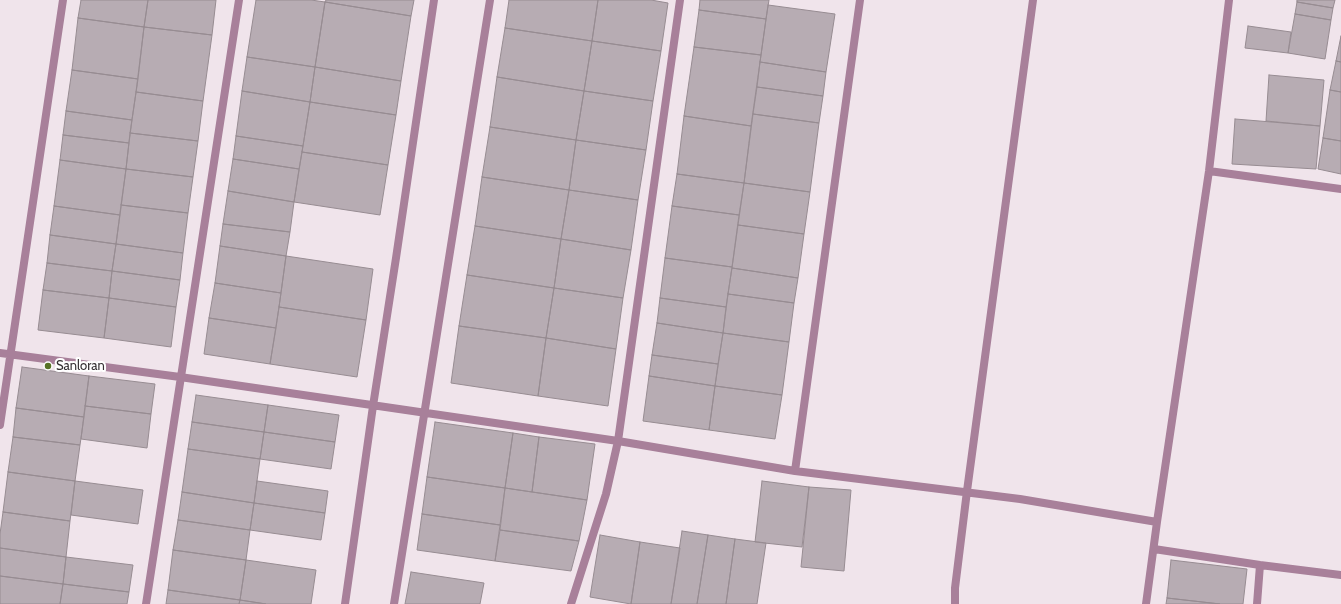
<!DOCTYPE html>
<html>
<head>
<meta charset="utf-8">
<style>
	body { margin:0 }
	canvas { display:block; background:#f0e4eb }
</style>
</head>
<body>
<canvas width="1341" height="604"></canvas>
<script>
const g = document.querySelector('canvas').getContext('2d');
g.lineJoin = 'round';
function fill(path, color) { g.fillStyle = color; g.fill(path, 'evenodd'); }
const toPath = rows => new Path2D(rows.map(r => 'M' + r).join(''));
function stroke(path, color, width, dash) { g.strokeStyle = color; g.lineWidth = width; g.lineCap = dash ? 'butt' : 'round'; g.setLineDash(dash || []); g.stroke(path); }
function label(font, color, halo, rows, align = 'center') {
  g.font = font + ' Cabin,sans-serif'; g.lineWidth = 4; g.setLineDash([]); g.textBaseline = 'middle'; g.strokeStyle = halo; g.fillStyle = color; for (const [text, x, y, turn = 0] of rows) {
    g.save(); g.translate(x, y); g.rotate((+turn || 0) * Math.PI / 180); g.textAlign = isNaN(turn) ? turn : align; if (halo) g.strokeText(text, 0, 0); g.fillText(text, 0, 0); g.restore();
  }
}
const building = toPath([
	[81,0,148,0,144,27,78,18,81,0],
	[148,0,216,0,212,35,144,27,148,0],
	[256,0,311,0,325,2,315,67,247,57,256,0],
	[326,0,414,0,411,16,325,2,326,0],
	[509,0,598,0,592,41,505,28,509,0],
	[598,0,651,0,668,3,661,51,592,41,598,0],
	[700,0,769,0,766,19,699,10,700,0],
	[1297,0,1335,0,1333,8,1297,2,1297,0],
	[325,2,411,16,401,81,315,67,325,2],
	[1297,2,1333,8,1331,20,1295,14,1297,2],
	[768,5,835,14,826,72,760,62,768,5],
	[699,10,766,19,761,55,694,47,699,10],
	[1295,14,1331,20,1325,59,1288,53,1295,14],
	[78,18,144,27,138,79,72,70,78,18],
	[1248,26,1291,32,1288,53,1245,48,1248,26],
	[144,27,212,35,203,101,136,92,144,27],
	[505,28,592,41,584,91,497,77,505,28],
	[1341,36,1341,62,1336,61,1341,36],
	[592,41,661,51,653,101,584,91,592,41],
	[694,47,761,55,751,126,684,116,694,47],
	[247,57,315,67,310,102,242,91,247,57],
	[1336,61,1341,62,1341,92,1330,90,1336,61],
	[760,62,826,72,823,96,757,87,760,62],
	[315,67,401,81,396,115,310,102,315,67],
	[72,70,138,79,132,120,66,111,72,70],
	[1269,75,1324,80,1320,126,1266,121,1269,75],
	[497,77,584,91,576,140,490,127,497,77],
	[757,87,823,96,819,123,753,114,757,87],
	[1330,90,1341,92,1341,141,1323,138,1330,90],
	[242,91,310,102,303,146,236,136,242,91],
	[584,91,653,101,646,150,576,140,584,91],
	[136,92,203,101,198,141,130,133,136,92],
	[310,102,396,115,388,165,302,152,310,102],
	[66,111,132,120,129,143,63,135,66,111],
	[753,114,819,123,810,192,744,183,753,114],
	[684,116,751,126,744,183,677,174,684,116],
	[1235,119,1320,126,1316,169,1232,164,1235,119],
	[490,127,576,140,569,190,482,177,490,127],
	[130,133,198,141,193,177,126,169,130,133],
	[63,135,129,143,126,169,60,160,63,135],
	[236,136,303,146,299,169,233,159,236,136],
	[1323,138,1341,141,1341,174,1318,169,1323,138],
	[576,140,646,150,638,200,569,190,576,140],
	[302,152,388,165,380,215,294,202,302,152],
	[233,159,299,169,294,202,228,191,233,159],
	[60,160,126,169,120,215,54,206,60,160],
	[126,169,193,177,188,213,121,205,126,169],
	[677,174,744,183,739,215,672,206,677,174],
	[482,177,569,190,561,239,475,226,482,177],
	[744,183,810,192,804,234,738,225,744,183],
	[569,190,638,200,631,250,561,239,569,190],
	[228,191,294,202,290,232,223,224,228,191],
	[121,205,188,213,183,253,116,244,121,205],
	[54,206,120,215,116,244,50,235,54,206],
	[672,206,739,215,732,267,665,258,672,206],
	[223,224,290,232,286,256,220,246,223,224],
	[738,225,804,234,798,278,732,268,738,225],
	[475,226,561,239,554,288,467,275,475,226],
	[50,235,116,244,112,271,47,263,50,235],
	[561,239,631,250,623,298,554,288,561,239],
	[116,244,183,253,180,280,112,271,116,244],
	[220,246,286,256,281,293,215,283,220,246],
	[286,256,373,269,366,320,279,307,286,256],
	[665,258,732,267,726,307,660,298,665,258],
	[47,263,112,271,109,298,43,290,47,263],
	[732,268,798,278,794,303,728,294,732,268],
	[112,271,180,280,176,307,109,298,112,271],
	[467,275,554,288,546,338,459,326,467,275],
	[215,283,281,293,276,328,209,318,215,283],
	[554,288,623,298,616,349,546,338,554,288],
	[43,290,109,298,104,338,38,330,43,290],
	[728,294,794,303,789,342,723,333,728,294],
	[109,298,176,307,171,347,104,338,109,298],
	[660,298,726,307,723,333,657,323,660,298],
	[279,307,366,320,357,377,270,364,279,307],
	[209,318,276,328,270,364,204,354,209,318],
	[657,323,723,333,718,364,652,355,657,323],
	[459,326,546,338,538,396,451,383,459,326],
	[723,333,789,342,782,395,715,386,723,333],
	[546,338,616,349,608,406,538,396,546,338],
	[652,355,718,364,715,386,649,376,652,355],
	[22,367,89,376,84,417,16,408,22,367],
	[89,376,155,384,151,414,85,406,89,376],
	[649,376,715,386,709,430,643,421,649,376],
	[715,386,782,395,775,439,709,430,715,386],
	[196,395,268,405,264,432,192,422,196,395],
	[268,405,339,415,335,442,264,432,268,405],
	[85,406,151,414,147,448,81,439,85,406],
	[16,408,84,417,80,445,13,437,16,408],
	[192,422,264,432,260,459,188,449,192,422],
	[435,422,513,433,505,488,427,477,435,422],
	[264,432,335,442,331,469,260,459,264,432],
	[513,433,539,437,532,492,505,488,513,433],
	[13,437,80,445,75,481,8,472,13,437],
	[539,437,595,444,587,500,532,492,539,437],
	[188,449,260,459,254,503,182,492,188,449],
	[8,472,75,481,70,521,3,512,8,472],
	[427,477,505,488,500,525,422,514,427,477],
	[75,481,143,490,138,524,71,515,75,481],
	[257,481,328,491,325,513,254,503,257,481],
	[762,481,809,487,802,547,755,542,762,481],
	[809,487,851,490,844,571,801,567,809,487],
	[505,488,587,500,579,541,500,530,505,488],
	[182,492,254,503,250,530,178,520,182,492],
	[254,503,325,513,321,540,250,530,254,503],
	[3,512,70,521,66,557,0,548,0,534,3,512],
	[422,514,500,525,495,561,417,550,422,514],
	[178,520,250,530,246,560,173,550,178,520],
	[500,530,579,541,571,571,495,561,500,530],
	[682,531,708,535,697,604,671,604,682,531],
	[600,535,640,542,631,604,590,597,600,535],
	[708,535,735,539,726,604,697,604,708,535],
	[735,539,766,543,757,604,726,604,735,539],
	[640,542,680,548,671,604,631,604,640,542],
	[0,548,66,557,63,584,0,576,0,548],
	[173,550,246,560,240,600,168,590,173,550],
	[66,557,133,565,129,592,63,584,66,557],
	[246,560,316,570,311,604,266,604,240,600,246,560],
	[1171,560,1247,569,1243,604,1220,604,1167,598,1171,560],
	[411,572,484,583,480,604,405,604,411,572],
	[0,576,63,584,60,604,0,604,0,576],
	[63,584,129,592,127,604,60,604,63,584],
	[168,590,240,600,239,604,166,604,168,590],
	[1167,598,1220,604,1166,604,1167,598],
	[240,600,266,604,239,604,240,600]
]);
const minor = toPath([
	[1209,171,1341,189],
	[0,353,180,377,618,441,795,471,1020,499,1157,522],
	[0,425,63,0],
	[795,471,860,0],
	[1154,549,1260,565,1341,575],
	[146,604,239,0],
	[345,604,373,406,396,258,434,0],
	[394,604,490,0],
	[571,604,606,494,618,441,680,0],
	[955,604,955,588,967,491,1033,0],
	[1146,604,1157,522,1209,171,1229,0],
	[1257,604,1260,565]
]);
const markers = [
	[48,366,4,"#577226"]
];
const poiNames = [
	["Sanloran",56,366]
];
fill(building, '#b7acb3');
stroke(building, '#978c92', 1);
stroke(minor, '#a8809a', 8);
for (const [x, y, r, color] of markers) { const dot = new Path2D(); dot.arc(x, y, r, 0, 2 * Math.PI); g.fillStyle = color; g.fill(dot); stroke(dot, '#fff', 1.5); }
label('13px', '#343032', '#fff', poiNames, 'left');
</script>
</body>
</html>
